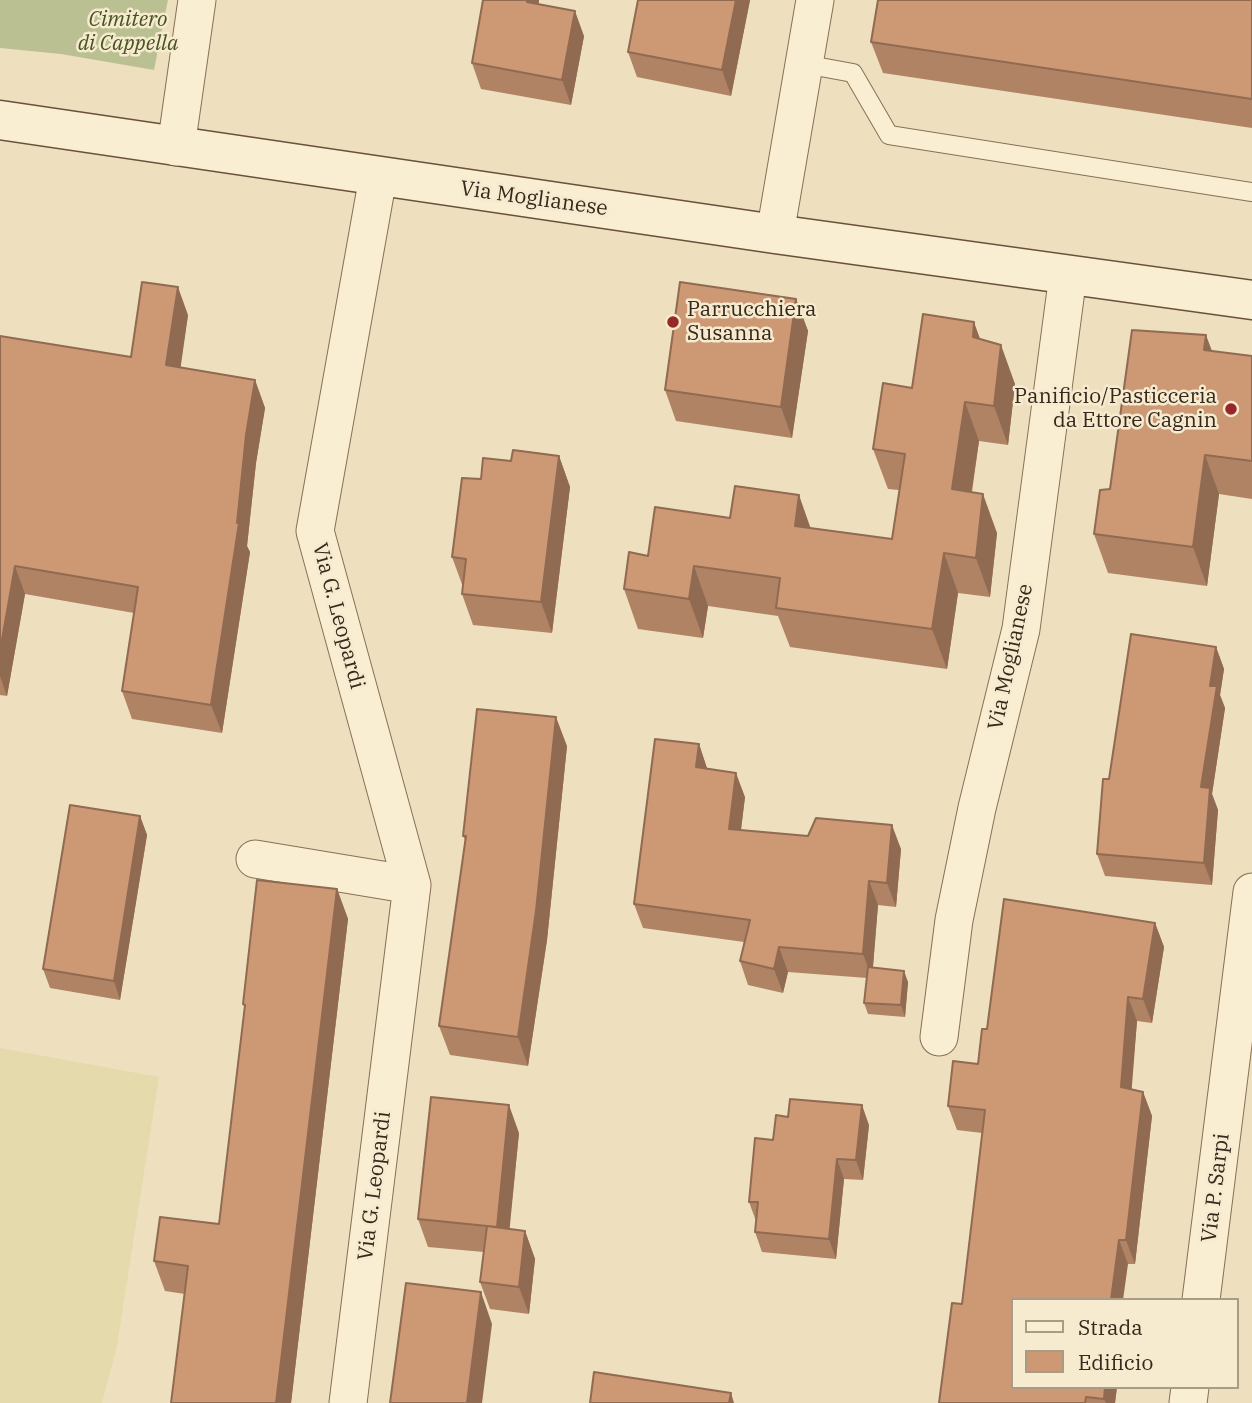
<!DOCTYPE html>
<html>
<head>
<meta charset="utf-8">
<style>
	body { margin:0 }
	#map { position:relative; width:1252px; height:1403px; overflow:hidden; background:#eee0bf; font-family:"IBM Plex Serif",serif }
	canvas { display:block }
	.legend { position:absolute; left:1011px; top:1298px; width:228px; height:91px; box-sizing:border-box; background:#f6eacf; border:2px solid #a99c87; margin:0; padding:9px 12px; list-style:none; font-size:21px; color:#36281c }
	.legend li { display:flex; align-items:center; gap:14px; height:35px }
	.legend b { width:35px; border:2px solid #a99c87 }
</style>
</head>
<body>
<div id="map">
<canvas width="1252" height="1403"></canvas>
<ul class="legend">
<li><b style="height:9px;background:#f9edd2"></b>Strada</li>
<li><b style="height:19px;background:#cd9874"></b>Edificio</li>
</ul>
</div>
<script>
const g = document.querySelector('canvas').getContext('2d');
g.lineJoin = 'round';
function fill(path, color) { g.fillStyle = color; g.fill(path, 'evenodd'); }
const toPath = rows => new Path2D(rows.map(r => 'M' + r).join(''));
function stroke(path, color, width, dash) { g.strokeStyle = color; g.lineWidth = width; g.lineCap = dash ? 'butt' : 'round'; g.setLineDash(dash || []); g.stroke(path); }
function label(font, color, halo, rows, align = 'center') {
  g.font = font + ' "IBM Plex Serif",serif'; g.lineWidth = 5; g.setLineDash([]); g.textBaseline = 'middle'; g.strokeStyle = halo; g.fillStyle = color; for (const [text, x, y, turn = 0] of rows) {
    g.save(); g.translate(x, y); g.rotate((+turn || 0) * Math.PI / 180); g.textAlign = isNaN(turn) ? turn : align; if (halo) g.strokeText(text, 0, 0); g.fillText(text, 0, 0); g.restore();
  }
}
const farmland = toPath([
	[0,1048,159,1077,117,1346,102,1403,0,1403]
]);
const cemetery = toPath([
	[0,0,168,0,154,70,61,54,0,48]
]);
const service = toPath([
	[804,64,853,73,889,135,1252,192]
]);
const minor = toPath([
	[176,147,197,0],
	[775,234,815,0],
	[255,859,412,885],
	[939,1037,954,920,977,808,1021,629,1068,275],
	[1201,1300,1252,892],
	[348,1403,412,885,315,531,378,177],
	[1188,1403,1190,1387]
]);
const secondary = toPath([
	[0,120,775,234,1252,300]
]);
const wall = toPath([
	[483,0,539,0,538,4,584,36,571,105,481,89,472,63],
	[638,0,750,0,731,96,637,77,628,52],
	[1252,0,1252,128,883,73,871,42],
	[796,299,808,331,792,438,676,421,665,390],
	[188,315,180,367,255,380,265,408,256,463,247,546,250,552,222,733,132,719,122,691,134,613,25,594,7,696,0,695,0,336,131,357],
	[980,339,1015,384,1008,445,979,441,972,492,997,533,990,597,958,593,947,669,790,647,778,616,708,606,703,638,638,629,624,589,648,556,730,518,811,528,892,539,899,490,888,489,873,449,912,388],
	[1212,351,1252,356,1252,499,1219,494,1207,586,1108,573,1094,534,1110,489],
	[559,456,570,487,552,633,473,625,462,594,463,587,452,557,481,479,511,461],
	[1216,647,1224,669,1220,695,1225,708,1212,794,1218,810,1212,885,1105,876,1097,854,1109,779],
	[699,744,707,769,745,797,741,830,901,849,896,907,878,905,873,967,908,982,905,1017,868,1014,864,1003,867,978,788,972,783,993,748,985,740,961,744,942,643,928,634,904],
	[567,746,547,940,528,1066,450,1055,439,1026,465,840,463,836],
	[140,816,147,835,120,1000,50,988,43,969],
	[337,889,348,919,291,1403,185,1294,165,1291,154,1261,219,1224,245,1008,243,1004],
	[1155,923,1164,947,1152,1023,1137,1021,1131,1089,1143,1092,1152,1116,1135,1264,1128,1264,1012,1387,1117,1387,1115,1403,939,1403,962,1304,982,1133,957,1130,948,1106,978,1064,987,1029],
	[869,1125,863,1180,844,1179,836,1259,762,1252,755,1232,756,1221,749,1202],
	[519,1133,509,1229,525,1231,535,1259,529,1314,490,1309,480,1282,484,1252,428,1247,418,1219]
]);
const shadedWall = toPath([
	[527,0,539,0,536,27,527,2],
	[736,0,750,0,731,96,722,70],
	[575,11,584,36,571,105,562,80],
	[178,287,188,315,177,393,166,365],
	[796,299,808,331,792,438,781,407],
	[974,322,988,361,973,337],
	[1206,335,1221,375,1204,350],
	[1001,345,1015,384,1008,445,994,406],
	[255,380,265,408,256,463,247,546,250,552,222,733,211,705,237,523,246,435],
	[965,402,979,441,966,528,952,489],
	[1205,455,1219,494,1207,586,1193,547],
	[559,456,570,487,552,633,541,602],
	[983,494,997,533,990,597,976,558],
	[799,495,813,535,795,526],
	[944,553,958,593,947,669,932,629],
	[15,566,25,594,7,696,0,676,0,651],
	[694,566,708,606,703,638,689,599],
	[1216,647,1224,669,1220,695,1225,708,1212,794,1218,810,1212,885,1204,863,1201,787,1210,686],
	[556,717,567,746,547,940,528,1066,518,1037],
	[699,744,707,768,704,792,696,767],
	[736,773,745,797,738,853,729,829],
	[140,816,147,835,120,1000,114,981],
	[892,825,901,849,896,907,887,883],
	[869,881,878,905,872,978,863,954],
	[337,889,348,919,291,1403,276,1403],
	[1155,923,1164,947,1152,1023,1143,999],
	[779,947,788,972,783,993,774,969],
	[904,971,908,982,905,1017,901,1005],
	[1128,997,1137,1021,1130,1111,1121,1087],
	[1143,1092,1152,1116,1135,1264,1126,1240],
	[509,1105,519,1133,507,1255,497,1227],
	[862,1105,869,1125,863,1180,856,1160],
	[837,1159,844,1179,836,1259,829,1239],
	[525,1231,535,1259,529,1314,519,1287],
	[1119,1240,1128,1264,1123,1300,1111,1300],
	[481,1292,492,1324,482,1403,467,1403],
	[1105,1387,1117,1387,1115,1403,1106,1403,1104,1399],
	[731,1393,734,1403,729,1403]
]);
const building = toPath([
	[483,0,527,0,527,2,575,11,562,80,472,63,483,0],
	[638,0,736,0,722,70,628,52,638,0],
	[878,0,1252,0,1252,99,871,42,878,0],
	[142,282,178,287,166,365,255,380,246,435,237,523,239,523,211,705,122,691,138,587,15,566,0,651,0,336,131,357,142,282],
	[680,282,796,299,781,407,665,390,680,282],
	[923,314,974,322,973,337,1001,345,994,406,965,402,952,489,983,494,976,558,944,553,932,629,776,608,780,578,694,566,689,599,624,589,629,552,648,556,655,507,730,518,735,486,799,495,795,526,892,539,905,454,873,449,883,383,912,388,923,314],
	[1132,330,1206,335,1204,350,1252,356,1252,461,1205,455,1193,547,1094,534,1100,490,1110,489,1132,330],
	[513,450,559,456,541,602,462,594,466,559,452,557,462,478,481,479,483,458,511,461,513,450],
	[1131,634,1216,647,1210,686,1217,686,1201,787,1210,788,1204,863,1097,854,1103,779,1109,779,1131,634],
	[477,709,556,717,536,911,518,1037,439,1026,466,836,463,836,477,709],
	[655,739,699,744,696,767,736,773,729,829,808,836,816,818,892,825,887,883,869,881,863,954,779,947,774,969,740,961,750,920,634,904,655,739],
	[70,805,140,816,114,981,43,969,70,805],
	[257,880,337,889,276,1403,171,1403,188,1266,154,1261,160,1217,219,1224,245,1005,243,1004,257,880],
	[1004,899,1155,923,1143,999,1128,997,1121,1087,1143,1092,1126,1240,1119,1240,1111,1300,1012,1300,1012,1387,1105,1387,1104,1399,1086,1397,1085,1403,939,1403,952,1303,962,1304,985,1110,948,1106,953,1061,978,1064,982,1029,987,1029,1004,899],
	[868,967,904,971,901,1005,864,1003,868,967],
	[431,1097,509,1105,497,1227,418,1219,431,1097],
	[790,1099,862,1105,856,1160,837,1159,829,1239,755,1232,758,1202,749,1202,755,1138,773,1140,776,1115,788,1117,790,1099],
	[487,1226,525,1231,519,1287,480,1282,487,1226],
	[406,1283,481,1292,467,1403,390,1403,406,1283],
	[594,1372,731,1393,729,1403,590,1403,594,1372]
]);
const markers = [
	[673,322,7,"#972729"],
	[1231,409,7,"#972729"]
];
const parkNames = [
	["Cimitero",128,20],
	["di Cappella",128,44]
];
const streetNames = [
	["Via Moglianese",534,199,8],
	["Via G. Leopardi",338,616,75],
	["Via Moglianese",1011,657,-78],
	["Via G. Leopardi",375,1186,-83],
	["Via P. Sarpi",1216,1188,-83]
];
const poiNames = [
	["Parrucchiera",687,310],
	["Susanna",687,334],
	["Panificio/Pasticceria",1217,397,"right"],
	["da Ettore Cagnin",1217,421,"right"]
];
fill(farmland, '#e4daac');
fill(cemetery, '#bbc093');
stroke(service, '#877057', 20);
stroke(minor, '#877057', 39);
stroke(secondary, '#69513b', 41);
stroke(service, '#f9edd2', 18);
stroke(minor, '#f9edd2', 37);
stroke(secondary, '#f9edd2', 38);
fill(wall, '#b08364');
fill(shadedWall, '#906a51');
fill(building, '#cd9874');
stroke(building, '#906a51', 2);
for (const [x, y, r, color] of markers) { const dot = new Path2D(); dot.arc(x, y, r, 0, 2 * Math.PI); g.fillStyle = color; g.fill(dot); stroke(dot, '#f6eacf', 2.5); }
label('italic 21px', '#475322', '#f6eacf', parkNames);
label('21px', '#36281c', '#f6eacf', streetNames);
label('21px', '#36281c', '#f6eacf', poiNames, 'left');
</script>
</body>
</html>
